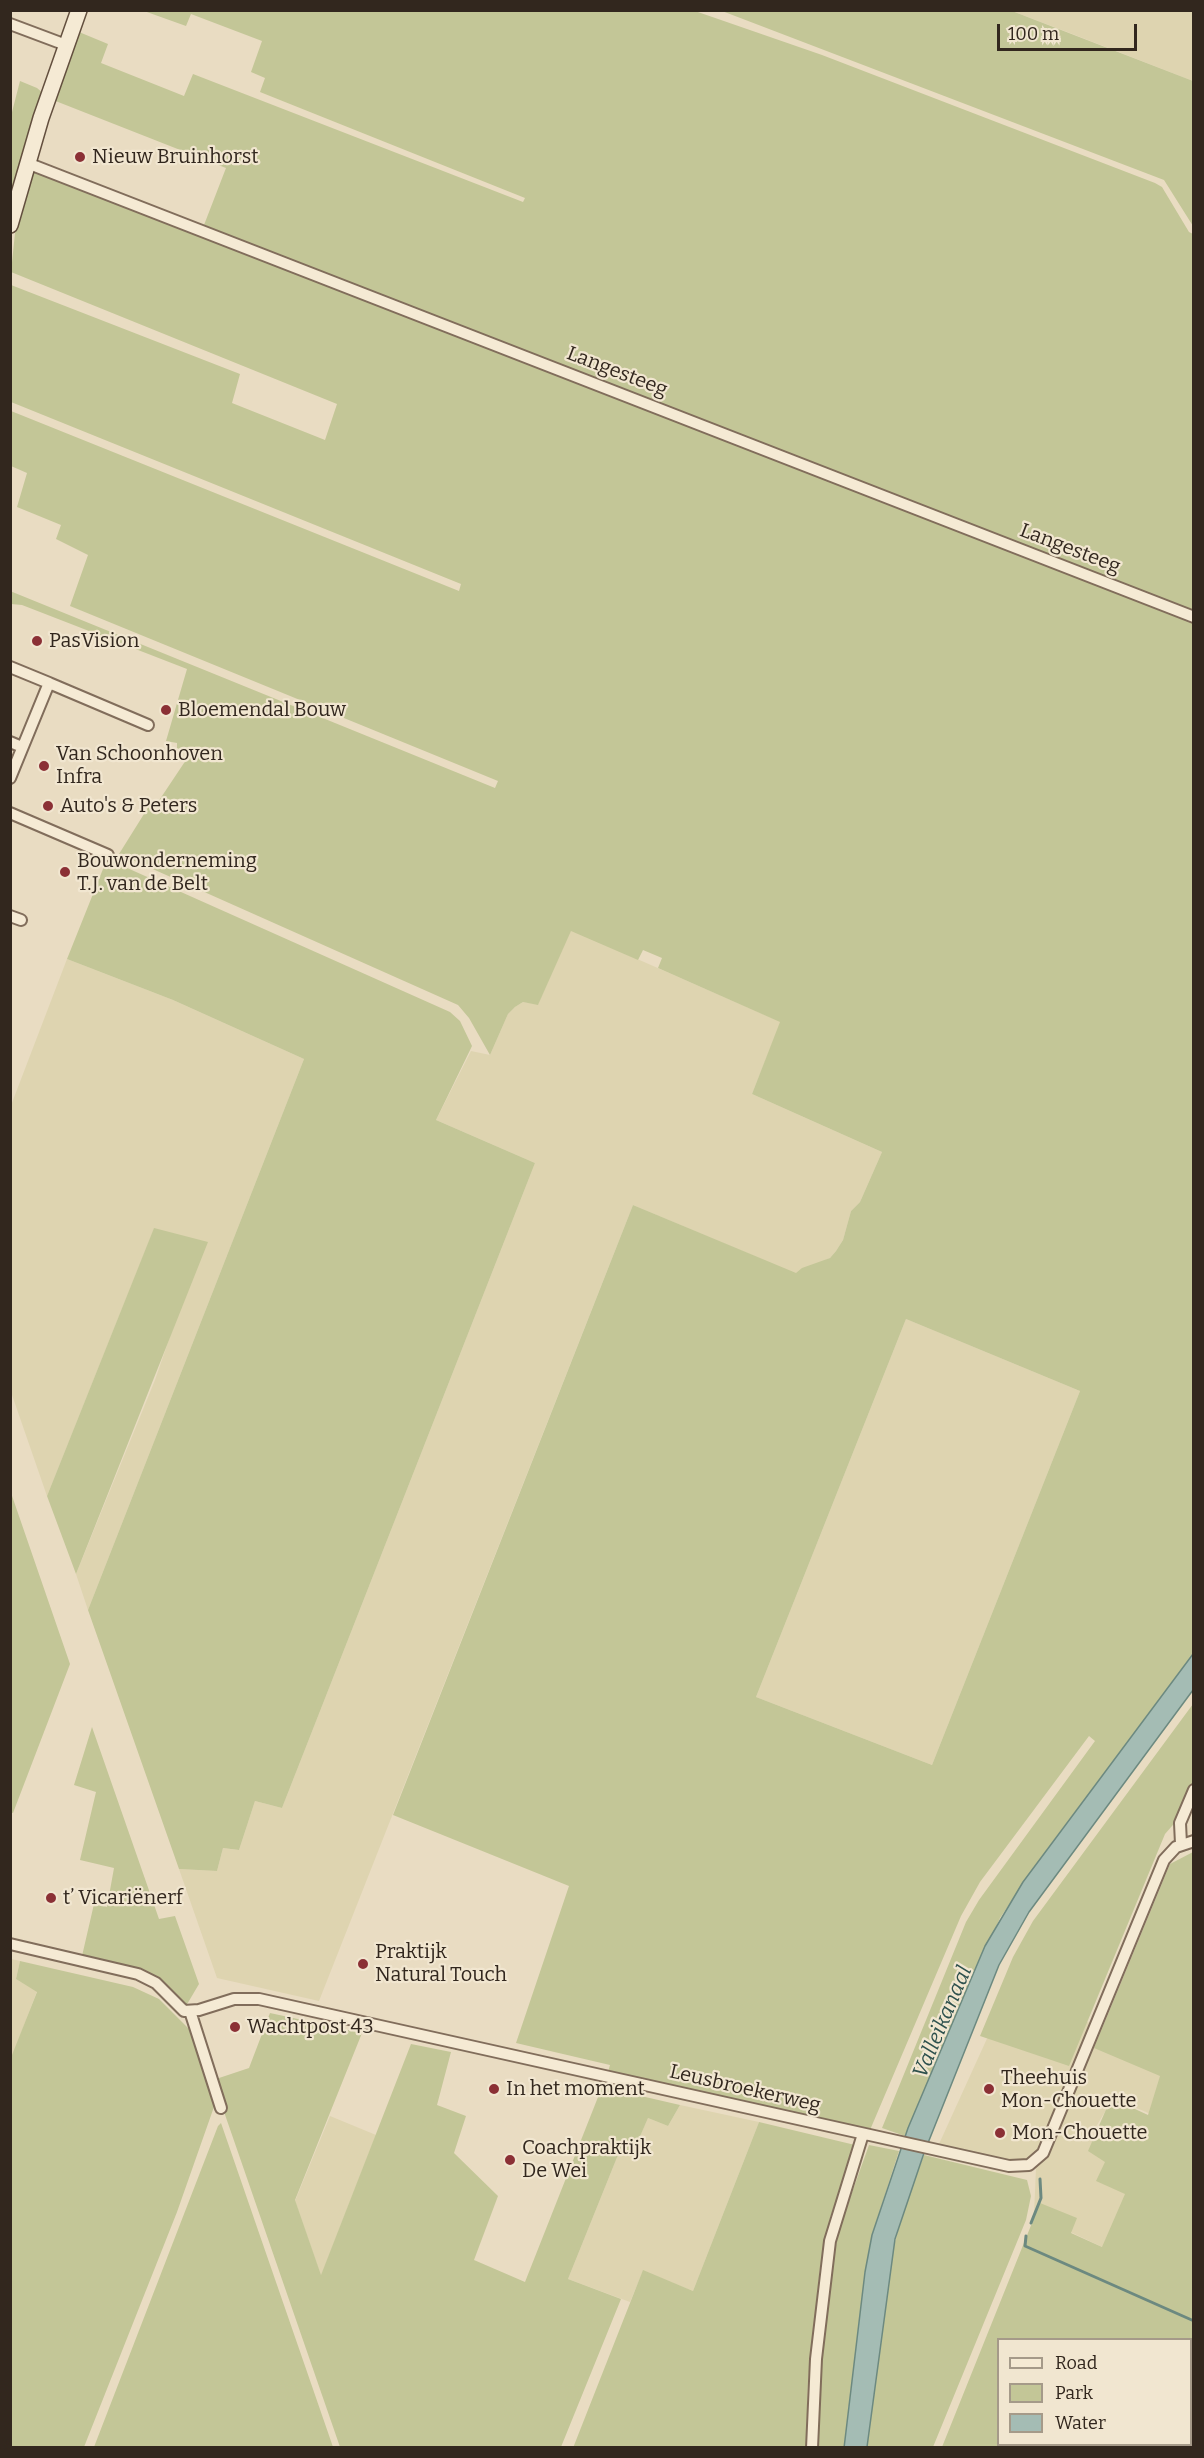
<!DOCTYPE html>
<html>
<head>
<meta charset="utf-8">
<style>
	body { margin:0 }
	#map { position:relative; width:1204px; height:2458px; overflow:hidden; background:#e9dcc2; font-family:Bitter,serif }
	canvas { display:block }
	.frame { position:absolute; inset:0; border:12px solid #32271e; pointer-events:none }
	.legend { position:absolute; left:997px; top:2338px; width:195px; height:108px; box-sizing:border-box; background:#f1e6d0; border:2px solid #a59a89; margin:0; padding:8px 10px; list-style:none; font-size:18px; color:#32271e }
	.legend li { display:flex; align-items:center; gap:12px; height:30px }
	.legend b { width:30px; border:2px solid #a59a89 }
	.scale { position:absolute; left:997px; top:24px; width:140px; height:27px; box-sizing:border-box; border:3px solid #32271e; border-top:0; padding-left:8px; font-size:18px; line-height:21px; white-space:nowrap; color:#32271e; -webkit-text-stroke:4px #f1e6d0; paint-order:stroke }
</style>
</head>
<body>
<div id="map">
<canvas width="1204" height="2458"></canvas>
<div class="frame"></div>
<ul class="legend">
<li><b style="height:8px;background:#f5ead4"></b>Road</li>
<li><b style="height:16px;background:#c3c697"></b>Park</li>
<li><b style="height:16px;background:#a4bcb4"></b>Water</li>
</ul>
<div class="scale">100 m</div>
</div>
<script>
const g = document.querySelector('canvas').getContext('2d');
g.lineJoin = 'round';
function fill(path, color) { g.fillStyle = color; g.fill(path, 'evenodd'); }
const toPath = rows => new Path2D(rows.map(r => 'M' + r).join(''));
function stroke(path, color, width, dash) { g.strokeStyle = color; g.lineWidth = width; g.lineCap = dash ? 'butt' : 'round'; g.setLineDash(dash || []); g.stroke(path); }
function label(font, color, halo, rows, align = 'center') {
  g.font = font + ' Bitter,serif'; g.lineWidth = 4.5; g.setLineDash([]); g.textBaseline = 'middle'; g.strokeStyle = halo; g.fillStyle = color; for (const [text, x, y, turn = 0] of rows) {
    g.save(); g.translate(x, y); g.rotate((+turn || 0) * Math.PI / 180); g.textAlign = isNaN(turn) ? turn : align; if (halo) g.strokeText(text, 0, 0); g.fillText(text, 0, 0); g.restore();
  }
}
const farmland = toPath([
	[1012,11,1193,11,1193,81,1075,35],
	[571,930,781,1022,752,1094,882,1152,860,1202,851,1211,843,1240,836,1251,830,1258,796,1274,633,1205,319,2001,217,1978,179,1869,217,1871,223,1848,239,1850,255,1801,282,1808,535,1163,436,1120,471,1051,490,1055,508,1014,515,1007,523,1002,538,1004],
	[67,959,173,1000,304,1059,88,1610,76,1574,155,1380,174,1325,154,1229,47,1496,11,1392,10,1108],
	[906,1319,1080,1391,932,1765,756,1697],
	[11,1959,20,1961,16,1979,37,1991,11,2060],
	[1010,1988,1115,2034,1193,2090,1193,2132,1113,2098,1090,2137,1139,2171,1113,2252,1034,2215,1036,2168,939,2144],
	[680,2105,759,2122,693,2291,643,2271,630,2302,568,2279,620,2150,632,2154,648,2118,668,2126],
	[330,2116,376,2135,321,2276,295,2201]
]);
const green = toPath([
	[144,11,695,11,822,55,1155,183,1162,187,1189,232,1193,234,1193,614,204,225,226,168,53,100,79,32,108,44,101,63,184,96,193,74,523,202,525,198,260,92,265,78,251,72,262,41,191,14,186,26],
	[722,11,1012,11,1193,81,1193,226,1164,180],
	[20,81,37,88,44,94,11,199,11,116],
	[37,170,1193,623,1193,1654,1042,1856,1000,1918,905,2136,882,2128,966,1922,979,1900,1095,1741,1089,1736,980,1882,961,1916,870,2130,608,2072,610,2065,516,2043,569,1886,393,1815,633,1205,796,1273,802,1268,830,1258,836,1251,843,1240,851,1211,860,1202,882,1152,752,1094,780,1022,658,968,662,958,643,950,638,960,571,931,538,1005,523,1002,515,1007,508,1014,490,1055,469,1018,458,1005,119,854,149,806,160,799,190,754,177,748,177,743,166,741,187,669,22,605,11,604,10,591,495,788,498,781,70,606,88,555,56,539,61,525,17,507,27,473,11,466,11,411,459,591,461,584,11,402,11,285,240,374,232,403,325,440,337,404,11,272,15,233,31,172],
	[906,1319,1080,1391,932,1765,756,1697],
	[107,859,450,1012,460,1021,472,1046,436,1120,535,1163,282,1808,255,1801,239,1850,223,1848,217,1871,179,1869,88,1610,304,1059,173,1000,67,959],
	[154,1228,208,1242,76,1574,47,1496],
	[10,1490,70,1664,13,1813,10,1812],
	[1193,1704,1193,1782,1179,1818,1165,1834,1069,2066,980,2036,1013,1957,1033,1921],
	[92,1727,159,1919,175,1916,199,1984,186,2006,158,1980,143,1970,82,1956,94,1904,107,1907,114,1868,80,1860,96,1792,74,1785],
	[1193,1852,1193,2447,942,2447,1040,2203,1077,2218,1071,2233,1102,2247,1125,2194,1096,2181,1105,2162,1088,2151,1111,2098,1148,2115,1160,2076,1094,2048,1170,1864],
	[998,2340,1190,2340,1190,2444,998,2444],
	[20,1961,133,1987,159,1999,193,2033,215,2104,177,2212,84,2447,11,2447,10,2060,37,1992,16,1979],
	[270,2013,362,2033,295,2200,321,2275,411,2044,451,2052,437,2105,466,2116,454,2153,498,2196,474,2260,525,2282,602,2087,680,2105,668,2126,648,2118,632,2155,620,2150,568,2279,621,2299,561,2447,340,2447,213,2080,249,2068],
	[759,2122,855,2145,830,2218,820,2268,808,2381,806,2447,573,2448,643,2270,693,2291],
	[221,2123,333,2447,94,2447,218,2126],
	[869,2145,899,2151,872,2235,865,2272,844,2447,816,2448,820,2367,831,2270,840,2226],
	[924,2155,1027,2180,1031,2196,1026,2220,933,2447,867,2448,890,2260,904,2209]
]);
const water = toPath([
	[1193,1654,1193,1690,1029,1912,999,1965,924,2153,895,2239,867,2447,844,2448,865,2272,872,2235,908,2128,985,1946,1023,1882,1193,1654]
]);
const stream = toPath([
	[1031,2223,1041,2198,1040,2179],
	[1026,2236,1025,2246,1194,2321]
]);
const street = toPath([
	[10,24,66,45],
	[27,163,1194,617],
	[10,667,49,683,10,778],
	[49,683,148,725],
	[10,742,22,747],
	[10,813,108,855],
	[10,916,21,920],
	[1181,1844,1180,1823,1194,1790],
	[10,1944,138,1974,156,1983,184,2011,199,2010,234,1999,259,1999,1009,2166,1029,2165,1043,2153,1164,1860,1176,1847,1194,1841],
	[190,2011,221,2108],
	[812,2448,816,2359,830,2241,863,2134]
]);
const secondary = toPath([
	[10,225,41,118,79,10]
]);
const markers = [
	[80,157,6,"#8b3035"],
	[37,641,6,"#8b3035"],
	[166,710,6,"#8b3035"],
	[44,766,6,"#8b3035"],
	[48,806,6,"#8b3035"],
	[65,872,6,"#8b3035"],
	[51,1898,6,"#8b3035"],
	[363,1964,6,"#8b3035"],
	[235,2027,6,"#8b3035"],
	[494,2089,6,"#8b3035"],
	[989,2089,6,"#8b3035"],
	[1000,2133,6,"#8b3035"],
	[510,2160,6,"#8b3035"]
];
const poiNames = [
	["Nieuw Bruinhorst",92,157],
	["PasVision",49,641],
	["Bloemendal Bouw",178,710],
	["Van Schoonhoven",56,754],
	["Infra",56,777],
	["Auto's & Peters",60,806],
	["Bouwonderneming",77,861],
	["T.J. van de Belt",77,884],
	["t’ Vicariënerf",63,1898],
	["Praktijk",375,1952],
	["Natural Touch",375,1975],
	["Wachtpost 43",247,2027],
	["Theehuis",1001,2078],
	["Mon-Chouette",1001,2101],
	["In het moment",506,2089],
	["Mon-Chouette",1012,2133],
	["Coachpraktijk",522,2148],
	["De Wei",522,2171]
];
const streetNames = [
	["Langesteeg",617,372,21],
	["Langesteeg",1070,549,21],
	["Leusbroekerweg",745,2089,13]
];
const waterNames = [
	["Valleikanaal",943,2022,-67]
];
fill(farmland, '#ded4b0');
fill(green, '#c3c697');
fill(water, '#a4bcb4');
stroke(water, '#6c8980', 1.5);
stroke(stream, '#6c8980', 3);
stroke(street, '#816d5b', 14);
stroke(secondary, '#634f3e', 18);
stroke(street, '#f5ead4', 10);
stroke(secondary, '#f5ead4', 15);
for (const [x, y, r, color] of markers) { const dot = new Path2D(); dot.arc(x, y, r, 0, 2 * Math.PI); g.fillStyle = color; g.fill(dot); stroke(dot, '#f1e6d0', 2); }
label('20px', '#32271e', '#f1e6d0', poiNames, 'left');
label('20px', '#32271e', '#f1e6d0', streetNames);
label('italic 21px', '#2e514d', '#f1e6d0', waterNames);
</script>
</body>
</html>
